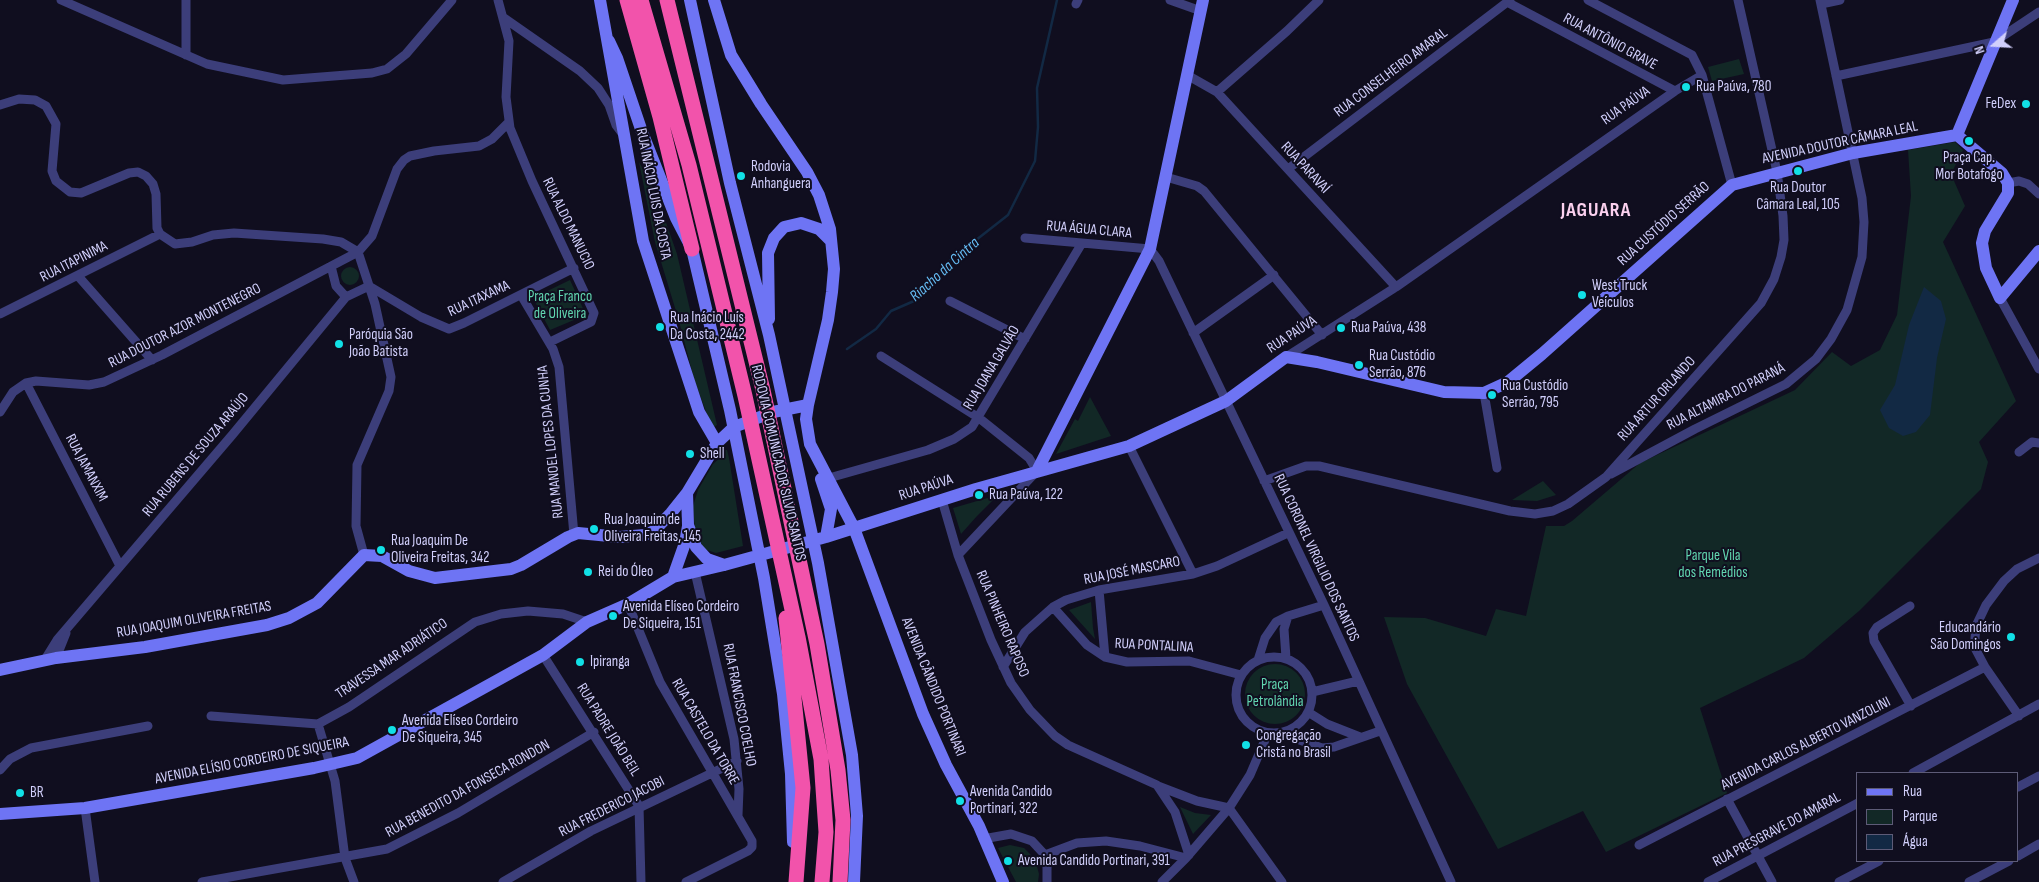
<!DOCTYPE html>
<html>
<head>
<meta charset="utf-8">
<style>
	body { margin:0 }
	#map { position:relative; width:2039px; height:882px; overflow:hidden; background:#100e1f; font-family:"Sofia Sans Condensed",sans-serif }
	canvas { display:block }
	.legend { position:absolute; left:1856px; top:772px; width:162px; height:90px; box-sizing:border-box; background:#100e1f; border:1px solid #5d5b77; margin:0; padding:6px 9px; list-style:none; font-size:15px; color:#d1cffb }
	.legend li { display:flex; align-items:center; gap:10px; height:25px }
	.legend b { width:25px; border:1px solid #5d5b77 }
	.north { position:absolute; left:1969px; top:20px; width:50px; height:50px; -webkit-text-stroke:4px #100e1f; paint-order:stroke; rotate:251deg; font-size:14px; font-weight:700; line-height:20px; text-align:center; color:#d1cffb }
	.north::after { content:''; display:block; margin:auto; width:18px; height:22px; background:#d1cffb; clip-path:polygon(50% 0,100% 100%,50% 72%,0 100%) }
</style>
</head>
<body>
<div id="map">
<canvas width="2039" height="882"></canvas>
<ul class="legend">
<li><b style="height:6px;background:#6e74f4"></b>Rua</li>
<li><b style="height:14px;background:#122826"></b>Parque</li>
<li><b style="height:14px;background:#122944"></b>Água</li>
</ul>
<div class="north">N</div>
</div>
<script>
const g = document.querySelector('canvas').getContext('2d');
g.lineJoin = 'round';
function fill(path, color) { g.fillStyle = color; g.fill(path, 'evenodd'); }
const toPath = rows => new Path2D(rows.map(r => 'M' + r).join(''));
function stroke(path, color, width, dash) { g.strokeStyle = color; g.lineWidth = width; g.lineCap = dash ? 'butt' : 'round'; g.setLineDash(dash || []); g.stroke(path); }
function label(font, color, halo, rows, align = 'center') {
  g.font = font + ' "Sofia Sans Condensed",sans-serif'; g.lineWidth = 4; g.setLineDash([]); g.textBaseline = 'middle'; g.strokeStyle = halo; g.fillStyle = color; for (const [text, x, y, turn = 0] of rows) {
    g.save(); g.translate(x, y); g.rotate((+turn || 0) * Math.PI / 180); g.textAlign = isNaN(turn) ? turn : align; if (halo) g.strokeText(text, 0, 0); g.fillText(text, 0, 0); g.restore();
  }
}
const green = toPath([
	[1739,59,1744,74,1712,81,1708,67],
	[1955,142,1963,150,1951,174,1965,206,1943,242,2016,401,1979,442,1988,462,1981,489,1859,611,1804,658,1700,708,1727,793,1606,852,1583,811,1498,849,1407,684,1384,617,1425,618,1486,636,1496,609,1526,616,1546,526,1564,526,1572,521,1640,463,1795,390,1832,352,1851,366,1880,350,1897,315,1911,196,1908,150],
	[639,162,656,194,677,254,717,425,712,428,694,379,679,321,655,242],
	'341 276a9 9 0 1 1 18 0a9 9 0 1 1-18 0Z',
	[570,280,586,315,550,330,533,298],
	[1090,397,1111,436,1056,454,1075,419,1078,421],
	[722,450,727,450,729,458,743,546,716,553,704,549,695,531,693,506,698,490,713,464,721,457],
	[1543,481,1556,495,1537,501,1512,500],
	[998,495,977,516,961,534,953,508],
	[1091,602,1093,628,1095,639,1069,610],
	'1245 694a30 30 0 1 1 60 0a30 30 0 1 1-60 0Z',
	[1180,807,1195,813,1211,815,1193,834],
	[1010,845,1024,848,1035,859,1039,874,1038,882,1016,882,998,848]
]);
const water = toPath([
	[1924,287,1941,301,1946,319,1937,358,1930,415,1916,432,1903,436,1889,428,1880,410,1895,385,1909,325]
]);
const stream = toPath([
	[847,349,876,329,891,311,914,301,948,262,1008,215,1035,161,1038,127,1037,88,1057,0]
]);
const street = toPath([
	[61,0,207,64,283,80,372,73,387,69,406,54,452,0],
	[186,0,186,55],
	[498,0,509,41,506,97,510,128,532,181,594,313,591,322,550,342],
	[1170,0,1201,11],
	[1588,0,1692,55,1702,75,1732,185],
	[1507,2,1675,91],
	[1076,4,1078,0],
	[1821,4,1840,0],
	[504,18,580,71,598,88,609,105,616,125,622,133],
	[1187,75,1217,92,1396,287],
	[1836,76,1994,42,2039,12],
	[1217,92,1287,31,1319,0],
	[0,105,19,99,35,100,46,106,56,124,52,171,56,181,70,192,81,193,129,173,138,172,146,176,153,184,156,194,157,228,160,234,175,244,192,242,213,235,234,233,323,239,341,242,358,252,375,304,391,377,389,391,357,465,356,526,364,555],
	[1288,169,1510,0],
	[1166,177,1197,186,1204,191,1322,335],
	[2008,183,2019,181,2028,184,2039,194],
	[1025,238,1150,249,1159,261,1324,605,1451,882],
	[331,266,336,286,346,297],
	[78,276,152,360],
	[369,286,421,317,449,329,464,323,574,268],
	[521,295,553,349,559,367,574,535],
	[2000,298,2039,369],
	[950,301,1025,339],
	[0,314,160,234],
	[1193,333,1274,275],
	[881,356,979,418,1029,458,1037,471,958,555],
	[1286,357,1396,287,1675,91,1702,75],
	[26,383,120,566],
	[1484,393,1497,468],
	[0,412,13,392,26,383,36,381,89,385,104,382,162,355,358,252,372,236,397,169,404,160,410,156,434,151,479,146,492,139,509,122],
	[1129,446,1193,574],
	[2019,452,2032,442,2039,443],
	[1611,474,1695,429,1786,384,1816,359,1831,339,1847,310,1862,257,1864,222,1862,198,1820,0],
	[829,478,928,450,954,439,972,427,1082,243],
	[1264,481,1306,466,1319,466,1510,511,1535,514,1553,511,1568,504,1606,477,1761,303,1774,279,1781,257,1784,240,1783,216,1777,172,1738,0],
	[942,500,958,555,991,640,1011,683,1030,710,1055,736,1068,745,1157,785,1175,812,1189,855],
	[695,572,734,739,739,789,738,815],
	[1099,590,1105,657],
	[628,604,660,682,752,841,752,847,748,851,686,882],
	[1910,606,1877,627,1873,633,1874,641,1911,706],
	[1053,607,1087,645,1105,657,1127,662,1189,661,1241,675],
	[543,655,639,806,641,882],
	'1236 695a38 38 0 1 1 76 0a38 38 0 1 1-76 0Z',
	[56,658,66,633],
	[1286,658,1284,629,1288,616],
	[1258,660,1265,638,1276,622,1288,616,1324,605],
	[44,661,57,640,233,434,346,297,369,286],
	[1003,667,1025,632,1053,607,1066,600,1099,590,1193,574,1217,566,1288,533],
	[1312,692,1358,681],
	[1308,712,1327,724,1360,737],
	[211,716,318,724,349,707,475,622,501,614,528,611,563,614,587,622],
	[2019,716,1985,667,1976,650,1975,638,1976,626,1986,605,2004,581,2017,569,2039,558],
	[318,724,335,781,345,858,354,882],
	[1280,733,1322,748,1334,747,1380,731],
	[0,770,10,759,31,748,148,726],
	[1913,773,2039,704],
	[1158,786,1197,801,1229,808],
	[2018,787,2039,776],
	[1727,799,1772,882],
	[85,808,95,882],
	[1229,808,1282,882],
	[983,839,1011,834,1032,841,1045,855,1047,865,1047,882],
	[1639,845,1985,667],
	[1045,855,1077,843,1106,841,1140,846,1186,858],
	[2018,856,2039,844],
	[202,882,387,849,458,813,594,732],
	[503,882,591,831,737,761],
	[1162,882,1186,858,1229,808,1250,775,1268,733],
	[1708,882,1858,803],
	[1839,882,1879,861],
	[1969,882,2009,861]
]);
const secondary = toPath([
	[600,0,643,241,699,412,717,443],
	[690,0,730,183,769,335,818,563,852,755,857,816,854,882],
	[714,0,731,55,761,104,807,172,819,195,830,229,834,269,832,292,828,320,808,405,806,419,810,444,854,528,923,714,946,765,979,826,1003,882],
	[609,41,617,58,642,132,676,218,692,249,730,410,764,578,783,694,791,774,793,842],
	[1957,135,2002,173,2008,183,2008,193,1985,231,1982,243,1986,268,2000,298,2039,251],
	[1957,135,2013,0],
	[769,319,768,253,774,238,784,227,801,223,819,229,831,241],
	[1037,471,1150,249,1203,0],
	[821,479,831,509,826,537],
	[687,493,688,525,696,547,707,559,724,565],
	[673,577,685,543,688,526],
	[0,670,56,658,145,647,267,625,289,618,317,603,364,555,382,556,409,571,435,578,511,569,521,565,568,537,578,533,620,537,645,535,654,531,671,513,687,493,717,443,734,427,773,412,808,405],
	[0,814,85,808,314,768,357,758,543,655,587,622,628,604,673,577,724,565,826,537,976,489,1129,446,1226,401,1286,357,1317,362,1444,392,1484,393,1508,382,1542,354,1732,185,1853,153,1957,135]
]);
const highway = toPath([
	[627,0,660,117,692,249],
	[641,0,689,165,745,396,798,637,821,759,826,832,822,882],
	[667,0,763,390,817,644,838,770,843,820,840,882],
	[786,618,803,788,796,882]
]);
const markers = [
	[1686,87,5,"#11e0e6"],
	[2026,104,5,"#11e0e6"],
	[1969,141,5,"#11e0e6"],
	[1798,171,5,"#11e0e6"],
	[741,176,5,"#11e0e6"],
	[1582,295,5,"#11e0e6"],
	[660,327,5,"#11e0e6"],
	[1341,328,5,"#11e0e6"],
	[339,344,5,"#11e0e6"],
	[1359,365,5,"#11e0e6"],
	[1492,395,5,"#11e0e6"],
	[690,454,5,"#11e0e6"],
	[979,495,5,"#11e0e6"],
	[594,529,5,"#11e0e6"],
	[381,550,5,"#11e0e6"],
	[588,572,5,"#11e0e6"],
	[613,616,5,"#11e0e6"],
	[2011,637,5,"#11e0e6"],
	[580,662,5,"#11e0e6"],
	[392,730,5,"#11e0e6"],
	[1246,745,5,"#11e0e6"],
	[20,793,5,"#11e0e6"],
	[960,801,5,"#11e0e6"],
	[1008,861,5,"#11e0e6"]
];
const streetNames = [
	["RUA ANTÔNIO GRAVE",1610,42,28],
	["RUA CONSELHEIRO AMARAL",1391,73,-37],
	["RUA PAÚVA",1626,106,-35],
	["AVENIDA DOUTOR CÂMARA LEAL",1840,143,-12],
	["RUA PARAVAÍ",1305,168,47],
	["RUA INÁCIO LUIS DA COSTA",653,194,79],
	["RUA ALDO MANUCIO",568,224,64],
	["RUA CUSTÓDIO SERRÃO",1664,224,-42],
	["RUA ÁGUA CLARA",1089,230,5],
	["RUA ITAPINIMA",74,262,-27],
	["RUA ITAXAMA",479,299,-25],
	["RUA DOUTOR AZOR MONTENEGRO",185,326,-27],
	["RUA PAÚVA",1292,335,-33],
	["RUA JOANA GALVÃO",992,368,-59],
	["RUA ALTAMIRA DO PARANÁ",1726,397,-27],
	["RUA ARTUR ORLANDO",1657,399,-48],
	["RUA MANOEL LOPES DA CUNHA",551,442,-96],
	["RUA RUBENS DE SOUZA ARAÚJO",196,455,-50],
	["RODOVIA COMUNICADOR SILVIO SANTOS",778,463,77],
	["RUA JAMANXIM",86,468,62],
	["RUA PAÚVA",926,488,-18],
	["RUA CORONEL VIRGILIO DOS SANTOS",1316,558,65],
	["RUA JOSÉ MASCARO",1132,571,-11],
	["RUA JOAQUIM OLIVEIRA FREITAS",194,620,-10],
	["RUA PINHEIRO RAPOSO",1002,624,67],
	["RUA PONTALINA",1154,646,3],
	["TRAVESSA MAR ADRIÁTICO",392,659,-34],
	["AVENIDA CÂNDIDO PORTINARI",933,687,68],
	["RUA FRANCISCO COELHO",739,705,79],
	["RUA PADRE JOÃO BEIL",608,730,58],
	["RUA CASTELO DA TORRE",705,732,60],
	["AVENIDA CARLOS ALBERTO VANZOLINI",1806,744,-27],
	["AVENIDA ELÍSIO CORDEIRO DE SIQUEIRA",252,761,-11],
	["RUA BENEDITO DA FONSECA RONDON",468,789,-29],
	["RUA FREDERICO JACOBI",612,807,-27],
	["RUA PRESGRAVE DO AMARAL",1777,830,-28]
];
const poiNames = [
	["Rua Paúva, 780",1696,87],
	["FeDex",2016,104,"right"],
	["Praça Cap.",1969,158,"center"],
	["Mor Botafogo",1969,175,"center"],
	["Rodovia",751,167],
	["Anhanguera",751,184],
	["Rua Doutor",1798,188,"center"],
	["Câmara Leal, 105",1798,205,"center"],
	["West Truck",1592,286],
	["Veículos",1592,303],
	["Rua Inácio Luís",670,318],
	["Da Costa, 2442",670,335],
	["Rua Paúva, 438",1351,328],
	["Paróquia São",349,335],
	["João Batista",349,352],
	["Rua Custódio",1369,356],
	["Serrão, 876",1369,373],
	["Rua Custódio",1502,386],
	["Serrão, 795",1502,403],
	["Shell",700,454],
	["Rua Paúva, 122",989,495],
	["Rua Joaquim de",604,520],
	["Oliveira Freitas, 145",604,537],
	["Rua Joaquim De",391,541],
	["Oliveira Freitas, 342",391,558],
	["Rei do Óleo",598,572],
	["Avenida Elíseo Cordeiro",623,607],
	["De Siqueira, 151",623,624],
	["Educandário",2001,628,"right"],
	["São Domingos",2001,645,"right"],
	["Ipiranga",590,662],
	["Avenida Elíseo Cordeiro",402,721],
	["De Siqueira, 345",402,738],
	["Congregação",1256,736],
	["Cristã no Brasil",1256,753],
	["Avenida Candido",970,792],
	["Portinari, 322",970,809],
	["BR",30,793],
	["Avenida Candido Portinari, 391",1018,861]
];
const parkNames = [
	["Praça Franco",560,297],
	["de Oliveira",560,314],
	["Parque Vila",1713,556],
	["dos Remédios",1713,573],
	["Praça",1275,685],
	["Petrolândia",1275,702]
];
const waterNames = [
	["Riacho da Cintra",945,270,-42]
];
const districtNames = [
	["JAGUARA",1596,211]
];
fill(green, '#122826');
fill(water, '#122944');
stroke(stream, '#122944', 2.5);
stroke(street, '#3c3e7a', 9);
stroke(secondary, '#6e74f4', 12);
stroke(highway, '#f253ab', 15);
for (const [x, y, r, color] of markers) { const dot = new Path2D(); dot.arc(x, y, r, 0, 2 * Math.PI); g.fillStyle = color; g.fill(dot); stroke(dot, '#100e1f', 2); }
label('15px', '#d1cffb', '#100e1f', streetNames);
label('15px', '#d1cffb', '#100e1f', poiNames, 'left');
label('15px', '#61d5b0', '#100e1f', parkNames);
label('italic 16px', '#65bcf4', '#100e1f', waterNames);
g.letterSpacing = '1px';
label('bold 20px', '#fcd1ef', '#100e1f', districtNames);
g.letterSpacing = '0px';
</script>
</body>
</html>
